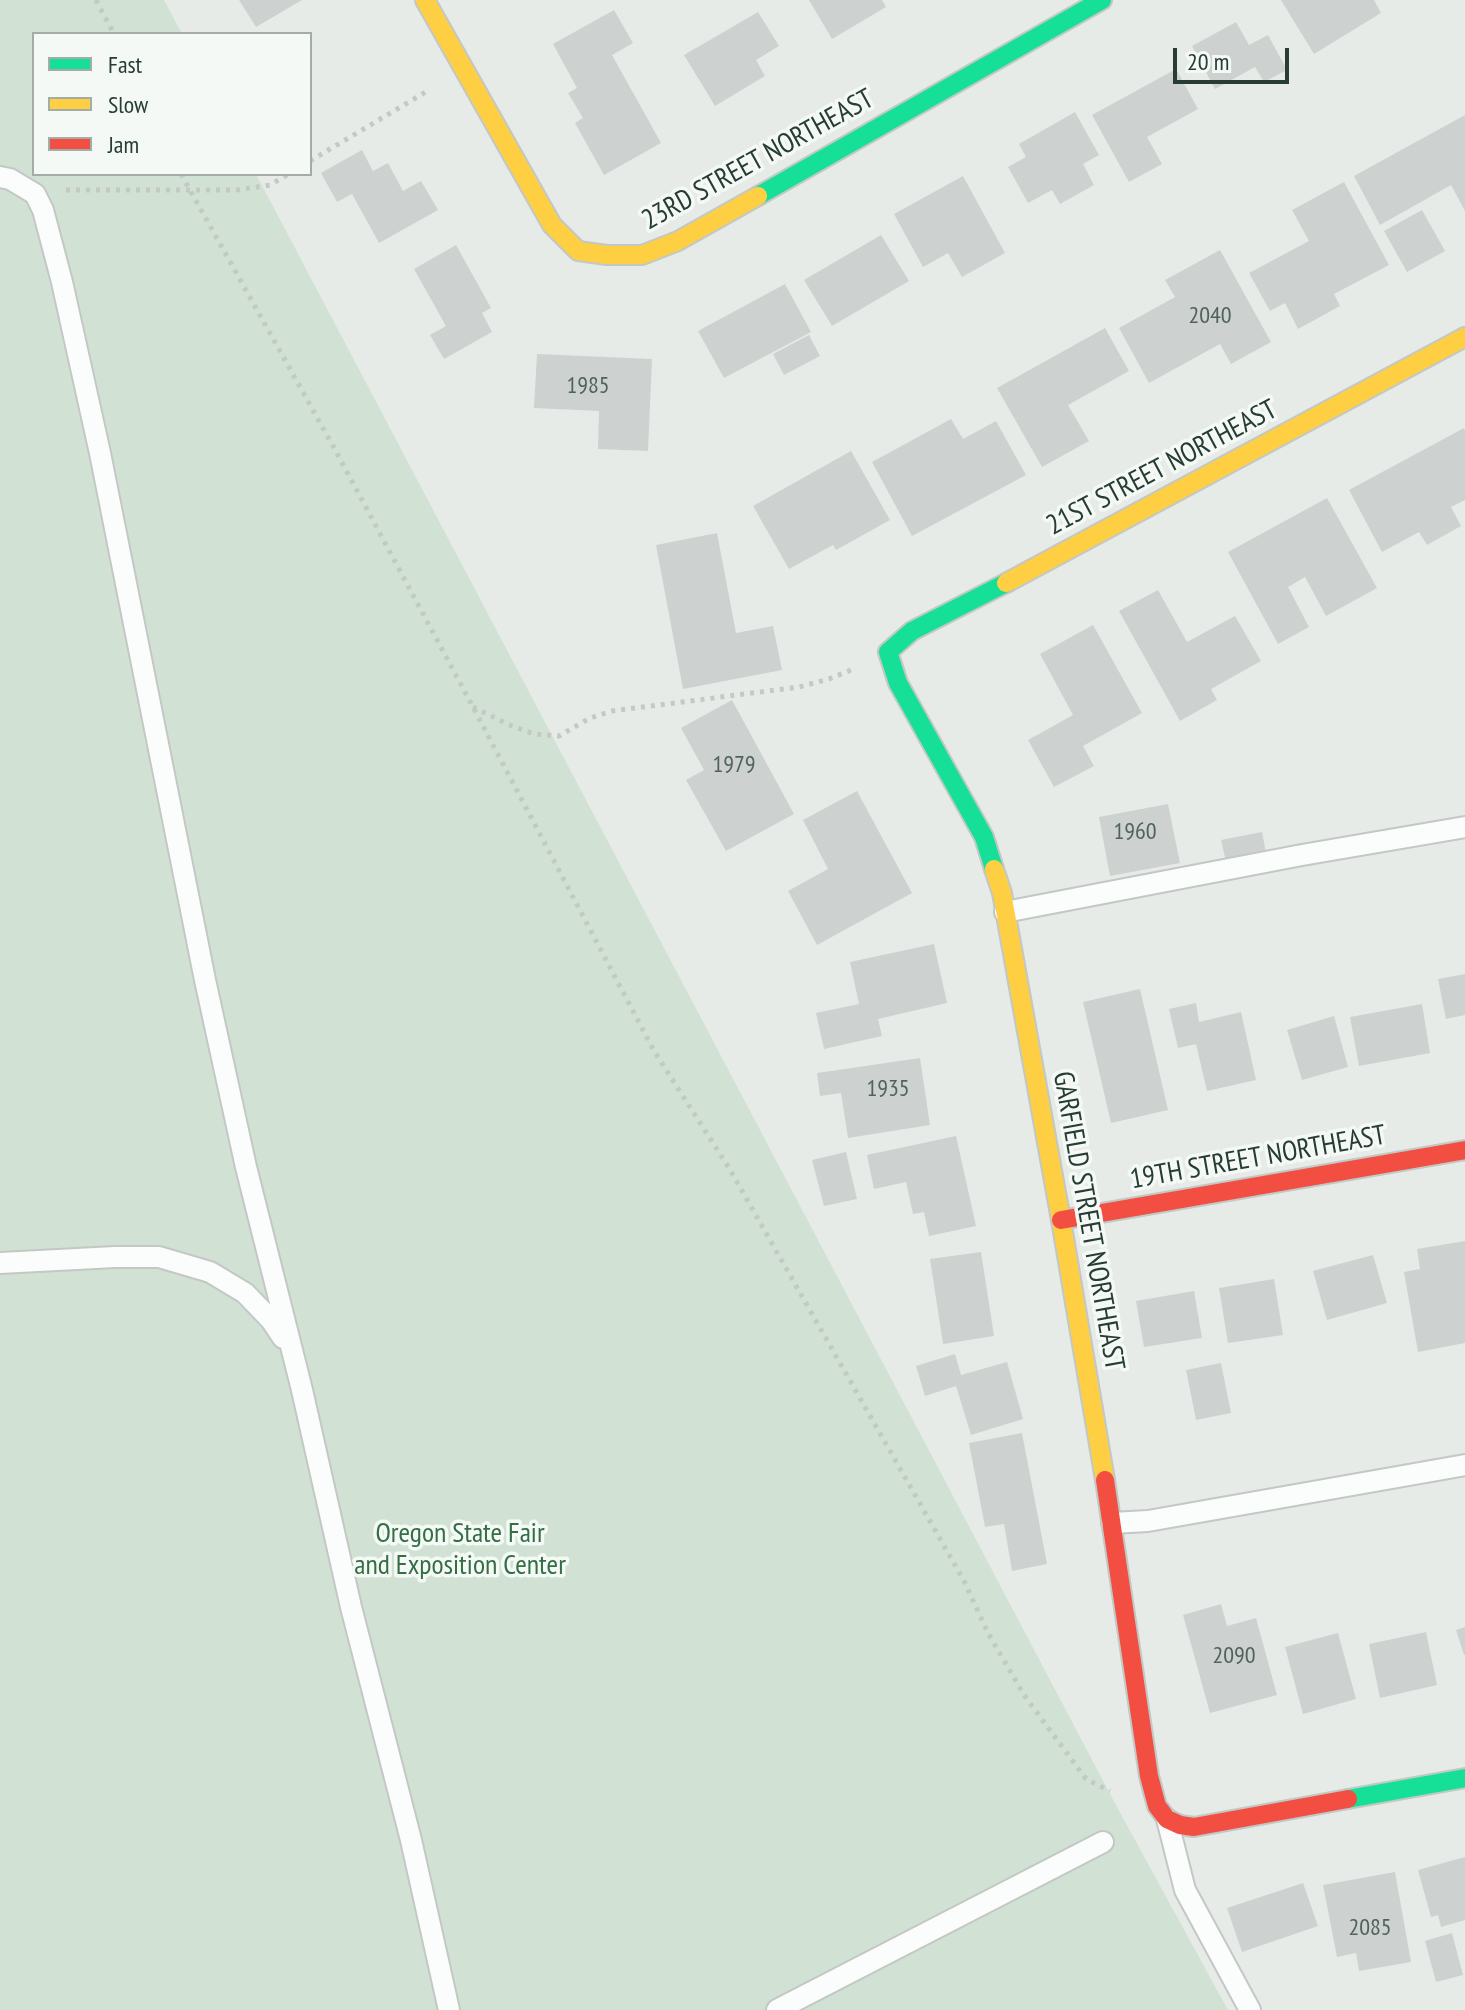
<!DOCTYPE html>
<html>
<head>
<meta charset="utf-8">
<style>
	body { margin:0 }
	#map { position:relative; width:1465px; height:2010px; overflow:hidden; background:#e6ebe8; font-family:"PT Sans Narrow",sans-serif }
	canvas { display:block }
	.legend { position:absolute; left:32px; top:32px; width:280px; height:144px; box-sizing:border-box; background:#f5f9f6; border:2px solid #a2ada8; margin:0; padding:10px 14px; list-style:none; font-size:24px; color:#263c34 }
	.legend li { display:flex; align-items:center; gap:16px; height:40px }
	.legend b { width:40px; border:2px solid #a2ada8 }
	.scale { position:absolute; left:1173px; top:48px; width:116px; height:36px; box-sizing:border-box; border:4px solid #263c34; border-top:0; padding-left:10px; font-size:24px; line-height:28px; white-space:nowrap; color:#263c34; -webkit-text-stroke:6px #f5f9f6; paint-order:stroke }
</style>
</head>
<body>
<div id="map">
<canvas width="1465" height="2010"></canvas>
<ul class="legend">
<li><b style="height:10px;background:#16e098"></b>Fast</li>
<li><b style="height:10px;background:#ffcf43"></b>Slow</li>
<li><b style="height:10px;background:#f24e42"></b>Jam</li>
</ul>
<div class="scale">20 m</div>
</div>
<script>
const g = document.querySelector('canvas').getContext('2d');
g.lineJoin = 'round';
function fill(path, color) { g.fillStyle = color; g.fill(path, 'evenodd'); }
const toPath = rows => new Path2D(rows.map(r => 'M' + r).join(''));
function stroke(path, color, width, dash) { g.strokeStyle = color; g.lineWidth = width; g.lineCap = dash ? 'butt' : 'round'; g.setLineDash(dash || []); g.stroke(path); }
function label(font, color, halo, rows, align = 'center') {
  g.font = font + ' "PT Sans Narrow",sans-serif'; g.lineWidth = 7; g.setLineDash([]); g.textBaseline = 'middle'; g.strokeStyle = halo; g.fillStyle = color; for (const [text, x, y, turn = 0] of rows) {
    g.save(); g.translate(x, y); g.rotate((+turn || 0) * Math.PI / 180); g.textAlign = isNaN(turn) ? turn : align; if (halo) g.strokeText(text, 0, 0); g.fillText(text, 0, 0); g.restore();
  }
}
const green = toPath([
	[0,0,164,0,182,34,34,34,34,174,256,174,1117,1807,1228,2010,0,2010]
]);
const building = toPath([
	[239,0,302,0,256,27],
	[809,0,882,0,886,7,832,39],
	[1281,0,1374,0,1381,13,1314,54],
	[614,10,633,43,612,55,661,143,604,175,575,123,583,118,568,93,577,88,553,44],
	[758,12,779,46,756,60,765,76,715,106,684,55],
	[1236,22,1249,45,1268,35,1287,70,1264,82,1255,67,1215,89,1192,46],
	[1176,69,1198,109,1147,137,1162,164,1129,182,1092,115],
	[1075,112,1099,155,1083,164,1094,185,1060,204,1052,190,1028,203,1008,167,1026,157,1019,144],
	[1465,115,1465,211,1451,185,1380,225,1354,176],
	[362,150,373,171,388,163,403,191,421,181,438,210,379,243,352,194,337,202,321,173],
	[963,176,1005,253,962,277,948,253,923,267,894,214],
	[1344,182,1389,265,1334,294,1340,306,1298,329,1285,303,1270,311,1249,273,1309,241,1292,210],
	[1422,210,1445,251,1407,272,1384,231],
	[881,235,909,281,832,326,804,280],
	[456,245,491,308,482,313,492,332,444,359,430,335,446,326,414,269],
	[1220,250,1271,342,1231,364,1220,344,1149,383,1119,328,1175,297,1165,280],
	[785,284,811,332,724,378,698,331],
	[1105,328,1129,371,1068,405,1089,441,1042,467,997,388],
	[809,335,820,356,784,375,773,354],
	[537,354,652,359,648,451,598,449,599,411,534,408],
	[951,419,963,439,996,421,1026,475,912,536,872,462],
	[1464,428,1465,431,1465,500,1451,507,1461,526,1427,545,1419,532,1382,552,1349,490],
	[851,451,890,520,836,550,833,545,789,569,753,506],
	[1327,498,1377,588,1326,616,1305,577,1288,587,1309,627,1278,644,1228,552],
	[717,533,736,633,773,626,782,670,683,689,656,545],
	[1158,590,1187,642,1235,616,1261,661,1211,689,1217,700,1180,721,1119,611],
	[1093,625,1142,713,1083,746,1094,766,1054,787,1028,740,1073,715,1040,654],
	[732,700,794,814,726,851,686,780,704,770,681,728],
	[857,791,912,893,817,945,788,891,828,869,803,820],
	[1168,804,1180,863,1110,876,1099,817],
	[1262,832,1267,858,1227,866,1221,840],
	[934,944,947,1003,878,1019,882,1036,824,1049,816,1013,859,1004,850,962],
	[1465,974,1465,1015,1446,1019,1438,979],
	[1140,989,1168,1110,1111,1123,1083,1002],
	[1196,1003,1199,1022,1241,1012,1256,1080,1207,1091,1196,1044,1178,1048,1169,1009],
	[1422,1004,1430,1053,1359,1066,1350,1017],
	[1334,1016,1348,1067,1302,1080,1287,1030],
	[920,1058,930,1125,848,1138,841,1093,820,1096,817,1073],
	[956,1136,976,1226,929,1236,924,1212,913,1214,906,1182,874,1189,867,1155],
	[846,1152,857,1199,824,1206,812,1160],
	[1465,1241,1465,1343,1418,1352,1404,1272,1420,1269,1417,1249],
	[981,1252,994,1336,943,1344,930,1259],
	[1373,1255,1387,1303,1327,1320,1313,1271],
	[1274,1279,1283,1335,1228,1343,1219,1288],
	[1194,1291,1202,1338,1144,1347,1136,1301],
	[955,1354,961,1375,1007,1362,1023,1419,971,1435,956,1386,925,1396,916,1366],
	[1221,1363,1231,1413,1196,1420,1186,1370],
	[1022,1433,1047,1564,1012,1571,1004,1524,985,1527,969,1443],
	[1221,1604,1227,1626,1256,1618,1277,1695,1210,1713,1183,1615],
	[1465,1627,1465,1655,1464,1655,1456,1630],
	[1426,1632,1437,1685,1380,1698,1369,1644],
	[1338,1633,1356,1699,1303,1714,1285,1647],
	[1465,1857,1465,1920,1441,1927,1438,1915,1431,1917,1418,1870],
	[1395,1872,1411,1962,1359,1971,1356,1953,1337,1957,1323,1885],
	[1303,1883,1318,1926,1242,1952,1227,1908],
	[1452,1933,1463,1975,1436,1982,1425,1941]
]);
const path = toPath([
	[96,0,114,34],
	[310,161,429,90],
	[181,174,333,446,473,707,654,1051,729,1168,964,1581,988,1633,1024,1695,1086,1779,1110,1791],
	[66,190,237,190,270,185,289,174],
	[473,707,512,726,534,734,559,736,590,718,612,711,799,687,829,679,851,670]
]);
const lane = toPath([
	[0,177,10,179,35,194,43,210,62,282,100,453,205,980,246,1167,302,1390,351,1607,411,1840,449,2010],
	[1005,912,1302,855,1465,827],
	[0,1263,115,1257,159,1257,210,1272,245,1293,271,1320,283,1338],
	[1112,1523,1148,1521,1465,1465],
	[1167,1819,1185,1890,1250,2010],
	[777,2010,1103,1842]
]);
const fast = toPath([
	[758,196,1102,0],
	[994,869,984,837,898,683,888,652,912,631,1006,583],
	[1348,1799,1465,1778]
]);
const slow = toPath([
	[425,0,552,225,578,251,607,255,642,255,678,241,758,196],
	[1006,583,1465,337],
	[994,869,1002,893,1061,1220,1105,1480]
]);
const jam = toPath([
	[1061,1220,1465,1150],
	[1105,1480,1149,1776,1157,1806,1167,1819,1180,1825,1194,1827,1348,1799]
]);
const numberNames = [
	["2040",1210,316],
	["1985",588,386],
	["1979",734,765],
	["1960",1135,832],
	["1935",888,1089],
	["2090",1234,1656],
	["2085",1370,1928]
];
const streetNames = [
	["23RD STREET NORTHEAST",758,160,-29],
	["21ST STREET NORTHEAST",1162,468,-28],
	["19TH STREET NORTHEAST",1258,1158,-10],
	["GARFIELD STREET NORTHEAST",1088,1221,80]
];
const parkNames = [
	["Oregon State Fair",460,1534],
	["and Exposition Center",460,1566]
];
fill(green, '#d1e2d4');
fill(building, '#cdd2d0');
stroke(lane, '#c3c8c5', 24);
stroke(fast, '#c2c8c5', 22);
stroke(slow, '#c2c8c5', 22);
stroke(jam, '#c2c8c5', 22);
stroke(path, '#c3cac6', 5, [4, 6]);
stroke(lane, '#fbfcfc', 20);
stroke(fast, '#16e098', 18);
stroke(slow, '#ffcf43', 18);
stroke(jam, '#f24e42', 18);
label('24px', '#50625c', null, numberNames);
label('28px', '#263c34', '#f5f9f6', streetNames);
label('28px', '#346e45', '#f5f9f6', parkNames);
</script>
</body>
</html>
